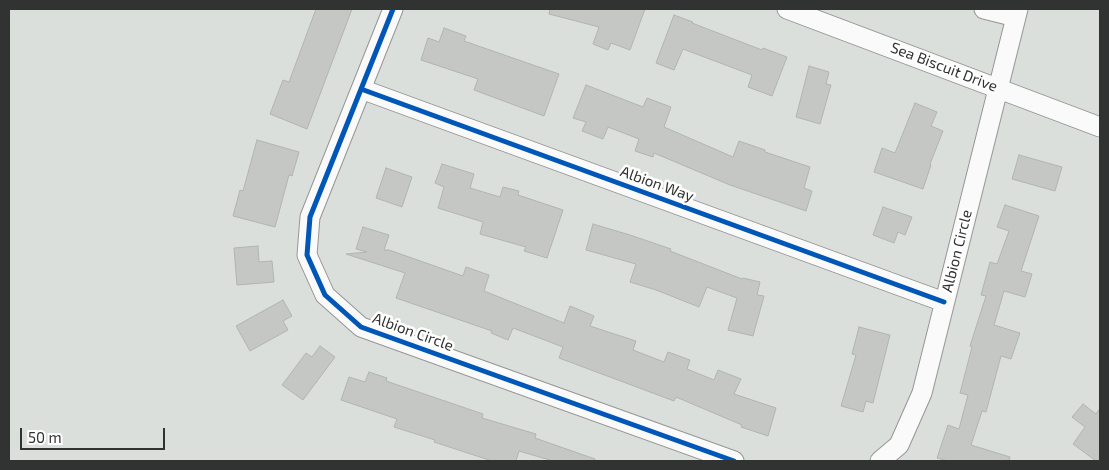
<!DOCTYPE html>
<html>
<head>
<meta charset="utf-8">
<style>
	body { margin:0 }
	#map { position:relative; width:1109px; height:470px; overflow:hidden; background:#dbdfdc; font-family:"Exo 2",sans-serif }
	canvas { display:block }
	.frame { position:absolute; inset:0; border:10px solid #303331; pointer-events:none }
	.scale { position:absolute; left:20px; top:428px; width:145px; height:22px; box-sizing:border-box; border:2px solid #303331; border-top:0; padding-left:6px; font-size:15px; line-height:18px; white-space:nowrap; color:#303331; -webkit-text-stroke:4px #fff; paint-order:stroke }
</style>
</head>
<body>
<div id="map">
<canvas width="1109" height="470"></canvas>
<div class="frame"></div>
<div class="scale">50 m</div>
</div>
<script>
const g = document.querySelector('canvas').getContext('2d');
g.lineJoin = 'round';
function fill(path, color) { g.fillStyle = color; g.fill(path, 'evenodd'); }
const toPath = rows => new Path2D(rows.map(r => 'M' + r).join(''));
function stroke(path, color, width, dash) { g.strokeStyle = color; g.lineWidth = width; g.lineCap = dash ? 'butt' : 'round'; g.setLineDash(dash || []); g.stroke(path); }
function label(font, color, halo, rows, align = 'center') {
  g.font = font + ' "Exo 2",sans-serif'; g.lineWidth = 5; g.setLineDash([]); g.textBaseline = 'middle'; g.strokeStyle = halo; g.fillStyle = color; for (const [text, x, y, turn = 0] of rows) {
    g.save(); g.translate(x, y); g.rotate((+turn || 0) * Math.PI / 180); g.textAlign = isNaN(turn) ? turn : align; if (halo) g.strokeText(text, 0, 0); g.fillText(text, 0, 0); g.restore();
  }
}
const building = toPath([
	[316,9,352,9,307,129,270,114,283,80,289,82,316,9],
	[550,9,645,9,630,50,611,43,608,50,593,44,599,27,549,14,550,9],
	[674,15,693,22,692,23,762,50,763,48,787,57,772,96,748,87,752,75,683,49,674,70,656,63,674,15],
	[444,28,466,36,464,41,559,74,544,116,474,90,478,79,421,60,428,38,439,42,444,28],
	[809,66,829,72,826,84,831,85,820,124,796,117,809,66],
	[586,85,643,107,647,98,671,107,664,127,733,157,739,141,765,150,765,152,810,167,804,188,812,191,806,211,730,185,654,153,653,157,635,151,639,139,608,127,603,139,582,131,586,122,573,118,586,85],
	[915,103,937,112,931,126,943,131,930,164,931,165,923,189,874,172,882,148,895,153,915,103],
	[257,140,299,152,292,176,289,175,275,227,233,216,240,190,243,191,257,140],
	[1019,155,1062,167,1055,191,1012,179,1019,155],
	[442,164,474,174,470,188,500,197,503,187,519,191,518,195,563,210,547,258,524,251,526,247,480,234,483,222,438,208,444,187,435,183,442,164],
	[386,168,412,177,402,207,376,198,386,168],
	[1005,205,1039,216,1021,271,1032,274,1025,297,1004,291,994,325,1020,333,1011,359,1001,356,986,412,982,411,971,445,1010,457,1009,461,948,461,937,458,948,425,959,429,968,395,960,393,972,347,970,346,986,296,981,295,990,262,997,264,1009,231,997,227,1005,205],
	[883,207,912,217,905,235,898,232,894,243,873,235,883,207],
	[593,224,630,235,671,249,670,251,742,279,743,278,760,282,757,295,764,296,753,336,728,330,737,298,707,287,699,307,656,290,630,282,636,264,586,250,593,224],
	[363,227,389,235,384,250,389,250,463,276,466,267,489,275,484,291,564,323,570,306,594,316,590,326,636,341,633,350,664,362,668,352,690,360,687,369,714,380,718,370,741,379,734,394,776,408,768,436,741,427,742,425,676,397,674,401,559,358,563,347,513,328,508,340,491,333,492,331,396,298,405,273,346,254,367,252,356,249,363,227],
	[258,246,259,262,272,261,274,282,237,285,234,248,258,246],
	[283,300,292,316,283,321,288,330,250,351,236,326,283,300],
	[859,327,890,335,873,403,866,401,863,412,841,406,856,355,852,354,859,327],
	[320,346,335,357,303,400,282,385,306,353,312,357,320,346],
	[369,372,387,378,386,381,483,414,482,418,536,434,535,438,595,459,595,461,553,461,519,451,516,461,492,461,434,442,435,440,394,427,397,419,341,400,349,377,365,382,369,372],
	[1083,404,1096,414,1100,408,1100,461,1096,461,1073,444,1085,427,1072,417,1083,404]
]);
const minor = toPath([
	[393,9,310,217,307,255,325,295,361,327,734,461],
	[787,9,1100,127],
	[984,9,1016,17],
	[361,89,944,302],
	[880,461,899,445,922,393,1018,9]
]);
const cycleway = toPath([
	[393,9,310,217,307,255,325,295,361,327,734,461],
	[361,89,944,302]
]);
const streetNames = [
	["Sea Biscuit Drive",944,67,21],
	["Albion Way",657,184,20],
	["Albion Circle",957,251,-76],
	["Albion Circle",413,332,20]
];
fill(building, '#c4c7c4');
stroke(building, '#b1b4b1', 1);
stroke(minor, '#949694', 21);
stroke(minor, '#fafafa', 19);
stroke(cycleway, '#0057b8', 5);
label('15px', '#303331', '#fff', streetNames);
</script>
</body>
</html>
